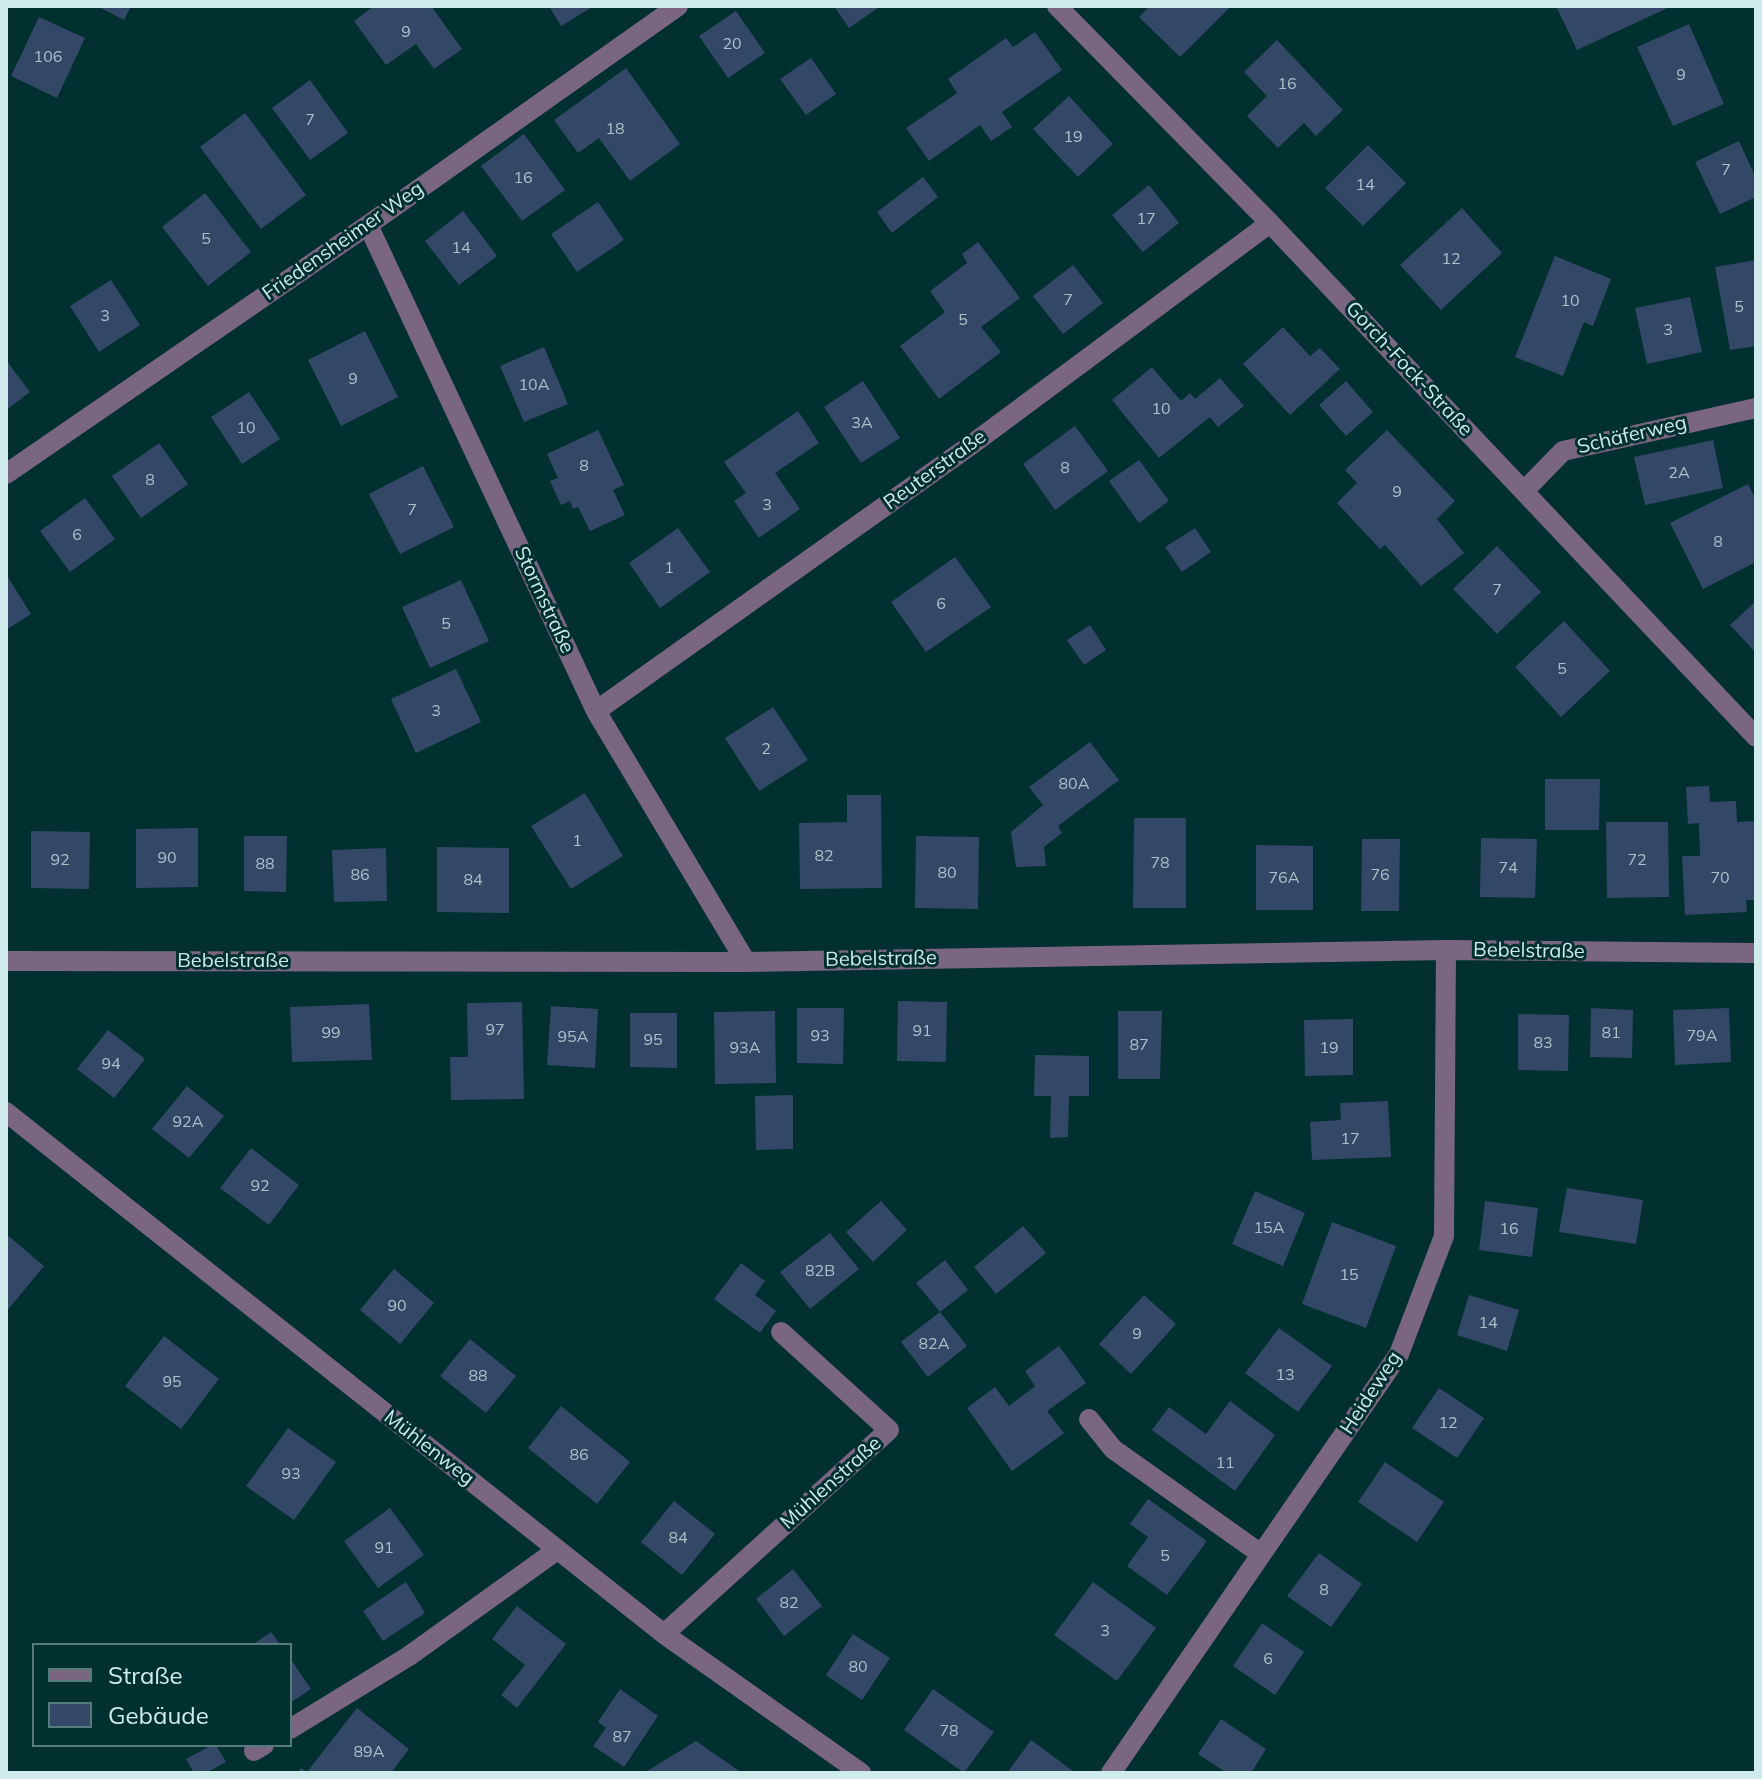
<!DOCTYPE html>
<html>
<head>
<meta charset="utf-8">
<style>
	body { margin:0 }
	#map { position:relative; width:1762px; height:1779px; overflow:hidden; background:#022f30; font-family:Mulish,sans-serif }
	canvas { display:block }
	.frame { position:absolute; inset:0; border:8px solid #d0ebeb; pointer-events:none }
	.legend { position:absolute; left:32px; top:1643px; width:260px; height:104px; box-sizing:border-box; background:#022f30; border:2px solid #547a7b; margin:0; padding:10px 14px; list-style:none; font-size:24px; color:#d0ebeb }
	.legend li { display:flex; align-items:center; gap:16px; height:40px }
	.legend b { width:40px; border:2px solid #547a7b }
</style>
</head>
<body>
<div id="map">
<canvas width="1762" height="1779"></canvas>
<div class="frame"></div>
<ul class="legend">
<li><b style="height:10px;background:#7a6680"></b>Straße</li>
<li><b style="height:22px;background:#334866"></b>Gebäude</li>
</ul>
</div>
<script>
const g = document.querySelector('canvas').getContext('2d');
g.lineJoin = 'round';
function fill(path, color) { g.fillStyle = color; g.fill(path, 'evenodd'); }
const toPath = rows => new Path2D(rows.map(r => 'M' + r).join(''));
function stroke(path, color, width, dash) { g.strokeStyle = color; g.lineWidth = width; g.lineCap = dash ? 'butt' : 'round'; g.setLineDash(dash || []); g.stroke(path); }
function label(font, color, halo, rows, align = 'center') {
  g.font = font + ' Mulish,sans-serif'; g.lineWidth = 6; g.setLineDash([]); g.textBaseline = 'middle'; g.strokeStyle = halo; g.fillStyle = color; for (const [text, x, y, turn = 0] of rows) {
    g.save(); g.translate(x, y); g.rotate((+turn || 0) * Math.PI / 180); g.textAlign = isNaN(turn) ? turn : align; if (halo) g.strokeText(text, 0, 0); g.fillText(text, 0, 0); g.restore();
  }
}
const building = toPath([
	[97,6,131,6,124,20],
	[374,6,431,6,462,49,434,69,416,44,386,65,354,21],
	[549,6,594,6,561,26],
	[834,6,881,6,849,28],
	[1150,6,1231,6,1180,57,1139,17],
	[1556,6,1672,6,1577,50],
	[736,11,765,53,728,78,699,36],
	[39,17,85,38,57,98,11,76],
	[1689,24,1724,104,1673,126,1637,47],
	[1035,32,1062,70,1002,112,1012,127,991,141,980,125,929,161,906,128,957,93,948,79,1006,38,1013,47],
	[1277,40,1343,110,1316,136,1304,123,1278,148,1247,116,1267,96,1244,72],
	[811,58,836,94,806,115,780,79],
	[626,68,680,144,630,181,599,138,578,153,554,120],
	[310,80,348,133,310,160,272,108],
	[1069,96,1113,144,1078,177,1033,129],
	[245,113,306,195,261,229,200,147],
	[524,134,565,190,522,221,481,166],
	[1739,141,1756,178,1756,197,1720,214,1695,162],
	[1368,145,1406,183,1363,226,1325,188],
	[923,177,938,197,892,233,877,212],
	[1149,185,1179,223,1143,252,1112,215],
	[205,193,251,252,208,286,162,227],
	[598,202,624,240,577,272,551,234],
	[1462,208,1502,253,1441,310,1400,265],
	[463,211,497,256,459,285,425,241],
	[978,242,1020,298,981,327,1001,352,939,399,900,346,945,312,930,291,967,263,962,254],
	[1555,256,1611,279,1593,326,1584,322,1563,376,1515,357],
	[1756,260,1756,346,1730,350,1715,267],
	[1073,265,1103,303,1063,334,1033,296],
	[111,280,140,325,99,352,70,306],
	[1690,297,1702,352,1647,364,1635,308],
	[1283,327,1310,356,1320,348,1340,369,1290,415,1243,364],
	[365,331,398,397,341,426,308,360],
	[544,347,568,404,524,422,500,366],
	[6,360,30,392,6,410],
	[1152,367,1181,401,1190,393,1195,399,1220,378,1244,406,1218,427,1210,417,1159,458,1112,400],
	[863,381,900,438,861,463,824,407],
	[1346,381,1373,412,1346,436,1319,405],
	[249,392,280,439,242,464,211,417],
	[798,411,819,443,775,473,800,509,759,538,734,501,746,493,724,462],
	[1075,426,1108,471,1055,510,1023,464],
	[598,430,624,485,613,490,625,515,590,531,578,507,573,509,570,501,561,505,550,481,558,478,547,454],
	[1387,430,1455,501,1437,519,1464,553,1421,586,1385,545,1380,549,1337,503,1357,483,1345,470],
	[1713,440,1723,488,1645,505,1634,457],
	[159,443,188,484,141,518,112,476],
	[1139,460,1169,501,1139,523,1109,481],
	[423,466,454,527,400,554,369,494],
	[1748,484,1756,500,1756,562,1703,589,1670,523],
	[85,498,115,539,70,572,40,531],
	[678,528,710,572,660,608,629,563],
	[1195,528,1211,552,1182,572,1165,547],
	[1497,546,1541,592,1497,634,1453,589],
	[955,557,991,607,926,652,891,602],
	[6,574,31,614,6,630],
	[461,580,489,641,430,668,402,607],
	[1756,601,1756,653,1730,625],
	[1564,621,1610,671,1561,717,1515,667],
	[1090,625,1106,650,1084,665,1067,640],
	[456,669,481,722,416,753,391,699],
	[773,707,808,760,759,791,725,738],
	[1090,742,1119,780,1058,826,1062,833,1044,847,1046,866,1016,867,1011,832,1043,805,1029,787],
	[1545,779,1600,779,1599,830,1545,830],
	[1709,786,1710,802,1736,801,1737,822,1756,821,1756,900,1746,900,1747,912,1685,915,1682,856,1700,856,1699,823,1688,824,1686,787],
	[585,793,623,856,571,889,531,826],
	[847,795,881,795,882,888,800,889,799,823,847,822],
	[1134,818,1186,818,1186,908,1133,908],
	[1606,822,1668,822,1669,897,1607,898],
	[198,828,198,887,136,888,136,829],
	[31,831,90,832,89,889,31,888],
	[244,836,287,836,286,892,244,891],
	[916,836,979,837,978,909,915,908],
	[1481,838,1537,839,1535,898,1480,897],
	[1362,839,1400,839,1399,911,1361,911],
	[1256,845,1313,846,1313,910,1256,910],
	[437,847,509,848,509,913,437,912],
	[386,848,387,901,334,902,332,850],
	[898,1001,947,1002,946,1062,897,1061],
	[522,1002,524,1099,451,1100,450,1057,468,1057,467,1003],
	[369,1004,372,1060,292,1062,290,1007],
	[551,1006,598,1009,595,1068,547,1065],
	[797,1008,844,1008,843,1064,797,1063],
	[1591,1008,1633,1010,1632,1058,1590,1057],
	[1729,1008,1731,1062,1675,1065,1673,1010],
	[775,1011,776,1083,715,1084,714,1012],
	[1118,1011,1162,1011,1160,1079,1118,1079],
	[630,1013,677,1013,677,1068,630,1067],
	[1518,1014,1569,1015,1568,1071,1518,1070],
	[1353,1019,1353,1075,1305,1076,1304,1020],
	[108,1030,145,1059,114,1098,77,1069],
	[1035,1055,1089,1056,1089,1096,1069,1096,1068,1137,1050,1138,1051,1096,1034,1096],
	[187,1086,224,1116,189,1158,152,1129],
	[793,1095,793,1149,756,1150,755,1096],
	[1388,1101,1391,1157,1312,1160,1310,1122,1341,1120,1340,1103],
	[251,1148,299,1185,269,1225,220,1188],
	[1567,1188,1643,1200,1636,1244,1559,1232],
	[1255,1191,1305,1213,1283,1266,1232,1244],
	[881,1201,907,1230,873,1262,846,1232],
	[1485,1201,1538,1208,1532,1257,1479,1250],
	[1332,1222,1396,1246,1366,1328,1302,1304],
	[1023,1226,1046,1253,996,1294,974,1267],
	[830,1233,859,1269,810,1309,780,1272],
	[6,1234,44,1266,6,1312],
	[945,1260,968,1290,940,1312,967,1346,928,1377,901,1342,940,1312,916,1283],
	[741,1263,765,1281,755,1295,776,1311,760,1333,714,1299],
	[394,1269,434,1303,400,1344,360,1310],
	[1144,1295,1176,1324,1131,1374,1099,1344],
	[1469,1295,1519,1310,1507,1351,1457,1335],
	[1279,1328,1332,1366,1298,1412,1245,1373],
	[164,1336,219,1379,181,1429,125,1386],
	[470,1339,516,1376,486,1413,440,1376],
	[1059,1346,1086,1383,1047,1411,1064,1433,1012,1471,967,1408,995,1387,1009,1406,1035,1386,1025,1371],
	[1439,1388,1484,1418,1457,1458,1412,1428],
	[1230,1401,1275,1435,1235,1491,1152,1430,1169,1407,1206,1434],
	[561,1406,630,1462,597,1504,528,1448],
	[288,1428,336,1462,294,1520,246,1486],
	[1385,1462,1444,1502,1417,1542,1358,1502],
	[1148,1499,1207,1541,1167,1595,1127,1566,1148,1537,1130,1524],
	[674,1501,715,1534,682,1575,641,1542],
	[390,1508,424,1555,378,1588,344,1541],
	[1319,1553,1362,1584,1331,1627,1287,1596],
	[793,1569,822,1606,784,1636,756,1599],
	[406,1582,425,1613,383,1641,363,1611],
	[1093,1582,1156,1628,1117,1681,1054,1635],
	[517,1606,566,1644,517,1708,501,1695,525,1665,492,1639],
	[1262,1623,1304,1652,1275,1695,1233,1666],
	[271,1632,281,1645,252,1645],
	[853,1634,890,1658,862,1700,826,1675],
	[290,1658,311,1689,290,1703],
	[620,1689,658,1716,624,1767,593,1746,606,1728,598,1722],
	[933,1689,994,1732,964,1773,904,1730],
	[357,1708,409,1749,391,1773,297,1773,301,1768,307,1772],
	[1221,1719,1266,1749,1251,1773,1227,1773,1198,1754],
	[1031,1740,1073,1771,1071,1773,1007,1773],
	[696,1741,742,1773,644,1773,665,1760],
	[212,1745,216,1745,226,1762,206,1773,194,1773,186,1759]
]);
const minor = toPath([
	[1057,6,1270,223,1756,737],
	[368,225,596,711,746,962],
	[6,474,368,225,678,6],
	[1524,491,1563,451,1756,408],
	[596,711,971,445,1270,223],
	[6,961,746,962,1446,950,1756,953],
	[6,1112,664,1634,861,1773],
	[1089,1419,1113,1449,1261,1554],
	[664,1634,889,1430,781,1332],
	[290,1729,409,1656,557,1550],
	[254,1751,264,1745],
	[1111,1773,1399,1354,1444,1236,1446,950]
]);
const numberNames = [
	["9",406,32],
	["20",732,44],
	["106",48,57],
	["9",1681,75],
	["16",1287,84],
	["7",310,120],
	["18",615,129],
	["19",1073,137],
	["7",1726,170],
	["16",523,178],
	["14",1365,185],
	["17",1146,219],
	["5",206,239],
	["14",461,248],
	["12",1451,259],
	["7",1068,300],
	["10",1570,301],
	["5",1739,307],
	["3",105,316],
	["5",963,320],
	["3",1668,330],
	["9",353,379],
	["10A",534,385],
	["10",1161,409],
	["3A",862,423],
	["10",246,428],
	["8",584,466],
	["8",1065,468],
	["2A",1679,473],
	["8",150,480],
	["9",1397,492],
	["3",767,505],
	["7",412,510],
	["6",77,535],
	["8",1718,542],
	["1",669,568],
	["7",1497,590],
	["6",941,604],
	["5",446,624],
	["5",1562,669],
	["3",436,711],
	["2",766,749],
	["80A",1074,784],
	["1",577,841],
	["82",824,856],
	["90",167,858],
	["92",60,860],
	["72",1637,860],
	["78",1160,863],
	["88",265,864],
	["74",1508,868],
	["80",947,873],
	["86",360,875],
	["76",1380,875],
	["76A",1284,878],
	["70",1720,878],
	["84",473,880],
	["97",495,1030],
	["91",922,1031],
	["99",331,1033],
	["81",1611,1033],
	["93",820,1036],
	["79A",1702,1036],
	["95A",573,1037],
	["95",653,1040],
	["83",1543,1043],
	["87",1139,1045],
	["93A",745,1048],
	["19",1329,1048],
	["94",111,1064],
	["92A",188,1122],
	["17",1350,1139],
	["92",260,1186],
	["15A",1269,1228],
	["16",1509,1229],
	["82B",820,1271],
	["15",1349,1275],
	["90",397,1306],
	["14",1488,1323],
	["9",1137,1334],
	["82A",934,1344],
	["13",1285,1375],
	["88",478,1376],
	["95",172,1382],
	["12",1448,1423],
	["86",579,1455],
	["11",1225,1463],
	["93",291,1474],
	["84",678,1538],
	["91",384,1548],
	["5",1165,1556],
	["8",1324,1590],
	["82",789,1603],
	["3",1105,1631],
	["6",1268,1659],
	["80",858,1667],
	["78",949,1731],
	["87",622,1737],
	["89A",369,1752]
];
const streetNames = [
	["Friedensheimer Weg",343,241,-35],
	["Gorch-Fock-Straße",1409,369,47],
	["Schäferweg",1632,435,-13],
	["Reuterstraße",935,470,-36],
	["Stormstraße",544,600,65],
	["Bebelstraße",1529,951,1],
	["Bebelstraße",881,959,-1],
	["Bebelstraße",233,961],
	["Heideweg",1371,1393,-57],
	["Mühlenweg",429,1448,38],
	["Mühlenstraße",831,1483,-42]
];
fill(building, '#334866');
stroke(minor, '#7a6680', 20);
label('16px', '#a9c2ca', null, numberNames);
label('20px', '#d0ebeb', '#022f30', streetNames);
</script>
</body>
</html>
